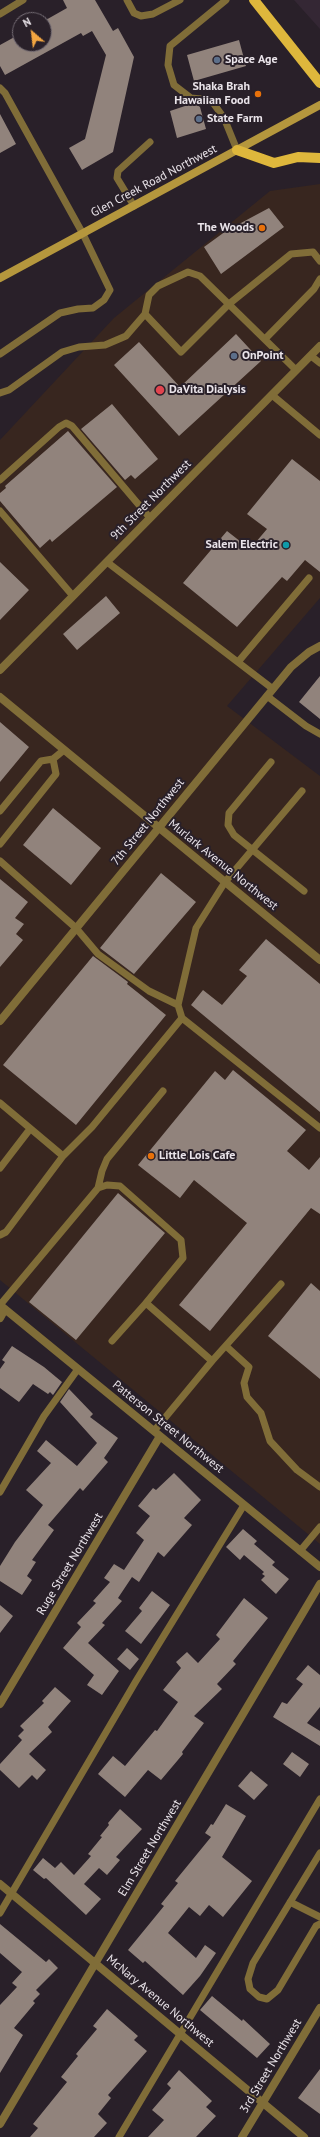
<!DOCTYPE html>
<html>
<head>
<meta charset="utf-8">
<style>
	body { margin:0 }
	#map { position:relative; width:320px; height:2137px; overflow:hidden; background:#292029; font-family:"PT Sans",sans-serif }
	canvas { display:block }
	.north { position:absolute; left:12px; top:12px; width:40px; height:40px; box-sizing:border-box; background:#292029; border:1px solid #766e76; border-radius:50%; rotate:332deg; font-size:11px; font-weight:700; line-height:16px; text-align:center; color:#eae4ea }
	.north::after { content:''; display:block; margin:auto; width:14px; height:18px; background:#f2a541; clip-path:polygon(50% 0,100% 100%,50% 72%,0 100%) }
</style>
</head>
<body>
<div id="map">
<canvas width="320" height="2137"></canvas>
<div class="north">N</div>
</div>
<script>
const g = document.querySelector('canvas').getContext('2d');
g.lineJoin = 'round';
function fill(path, color) { g.fillStyle = color; g.fill(path, 'evenodd'); }
const toPath = rows => new Path2D(rows.map(r => 'M' + r).join(''));
function stroke(path, color, width, dash) { g.strokeStyle = color; g.lineWidth = width; g.lineCap = dash ? 'butt' : 'round'; g.setLineDash(dash || []); g.stroke(path); }
function label(font, color, halo, rows, align = 'center') {
  g.font = font + ' "PT Sans",sans-serif'; g.lineWidth = 4; g.setLineDash([]); g.textBaseline = 'middle'; g.strokeStyle = halo; g.fillStyle = color; for (const [text, x, y, turn = 0] of rows) {
    g.save(); g.translate(x, y); g.rotate((+turn || 0) * Math.PI / 180); g.textAlign = isNaN(turn) ? turn : align; if (halo) g.strokeText(text, 0, 0); g.fillText(text, 0, 0); g.restore();
  }
}
const built = toPath([
	[294,0,320,0,320,29]
]);
const industrial = toPath([
	[320,184,320,598,227,706,320,776,320,1544,0,1280,0,440,114,318,270,191]
]);
const building = toPath([
	[63,0,95,0,113,31,118,28,134,57,113,152,82,170,69,148,85,139,106,55,92,31,83,36,81,33,5,75,0,66,0,45,20,34,20,44,44,44,44,21,67,8],
	[239,40,246,66,194,81,187,55],
	[194,103,200,107,206,129,177,138,170,111],
	[0,114,16,144,0,153],
	[269,208,284,227,221,274,204,247,226,231],
	[236,334,261,361,179,436,114,365,139,342,180,387],
	[112,404,158,459,135,479,131,475,125,480,81,429],
	[68,431,117,487,52,542,50,539,40,548,0,501,0,493,6,488,5,486],
	[292,459,320,481,320,572,305,560,287,581,282,577,237,627,183,583,227,531,250,549,267,529,247,514],
	[0,562,29,590,0,620],
	[106,596,120,613,77,650,63,634],
	[320,676,320,719,299,702],
	[0,722,29,747,0,782],
	[53,808,101,848,71,885,23,845],
	[161,873,196,902,134,974,100,948],
	[0,879,28,902,15,918,24,924,16,934,23,940,0,967],
	[266,939,320,984,320,1112,191,1005,203,990,222,1005,247,976,239,970],
	[93,956,128,982,127,984,166,1015,76,1125,3,1065],
	[233,1070,306,1130,287,1151,309,1170,320,1157,320,1214,311,1208,210,1331,179,1305,247,1223,194,1180,180,1198,138,1165,215,1071,225,1080],
	[118,1193,165,1233,76,1340,29,1302],
	[311,1283,320,1291,320,1379,268,1336],
	[12,1346,44,1367,62,1382,53,1395,50,1392,48,1394,33,1384,19,1402,0,1388,0,1369,5,1362,2,1360],
	[69,1389,93,1414,90,1417,118,1438,104,1458,108,1462,83,1491,80,1488,48,1525,54,1530,32,1560,36,1562,27,1576,32,1580,22,1595,0,1581,0,1566,15,1542,43,1505,26,1490,51,1463,37,1451,46,1440,77,1466,97,1443,60,1402],
	[174,1473,201,1500,184,1518,192,1525,164,1557,158,1552,139,1582,132,1577,118,1598,122,1601,102,1623,105,1625,88,1643,119,1671,102,1695,87,1685,94,1675,63,1648,81,1627,77,1623,96,1603,93,1601,110,1582,104,1578,114,1564,124,1570,144,1540,136,1533,150,1516,138,1506,153,1488,156,1490],
	[243,1529,257,1541,254,1544,275,1562,272,1565,289,1579,276,1594,261,1580,265,1576,262,1574,264,1572,244,1555,240,1560,226,1547],
	[152,1591,170,1605,141,1644,125,1631,142,1611,139,1608],
	[244,1598,268,1618,233,1661,236,1664,217,1684,222,1689,194,1716,204,1723,182,1752,183,1754,161,1780,148,1770,125,1797,98,1774,113,1756,125,1766,155,1730,157,1731,178,1702,163,1690,181,1668,176,1662,187,1652,198,1663,220,1639,216,1635],
	[0,1605,13,1616,0,1633],
	[127,1648,139,1659,130,1670,117,1659],
	[308,1665,320,1675,320,1707,307,1723,320,1731,320,1746,273,1717,282,1702,287,1704,303,1684,296,1679],
	[55,1687,71,1701,48,1727,52,1732,29,1754,46,1770,37,1780,32,1775,19,1788,0,1770,0,1764,22,1740,18,1736,24,1730,20,1726,44,1703,42,1701],
	[292,1752,309,1764,300,1777,283,1764],
	[251,1771,268,1785,254,1800,238,1786],
	[226,1804,246,1816,222,1857,252,1881,223,1917,209,1905,200,1916,189,1907,168,1933,196,1958,205,1945,216,1953,200,1976,183,1995,145,1961,143,1963,128,1950,164,1906,161,1904,178,1883,175,1881,211,1837,205,1833,211,1824,213,1825],
	[120,1809,142,1829,116,1857,120,1860,107,1875,99,1868,84,1884,101,1899,86,1915,46,1878,44,1879,33,1870,43,1858,55,1868,61,1862,74,1875,91,1856,88,1854,102,1837,100,1836,109,1825,108,1823],
	[0,1924,46,1962,49,1959,58,1968,36,1990,40,1994,33,2001,35,2003,14,2028,23,2035,0,2073,0,2005,17,1987,12,1983,22,1972,0,1953],
	[212,1996,242,2021,243,2019,270,2044,257,2058,200,2010],
	[107,2009,138,2036,134,2040,147,2051,108,2095,111,2098,98,2114,107,2123,94,2137,30,2137,38,2128,33,2124,67,2082,61,2077,78,2056,76,2054,97,2029,93,2026],
	[320,2069,320,2114,298,2098],
	[179,2070,212,2101,206,2107,216,2116,196,2137,148,2137,164,2120,152,2110,171,2088,167,2084]
]);
const service = toPath([
	[127,0,134,13,141,16,153,14,180,0],
	[226,0,170,46,168,65,174,85,191,98,211,100,224,118,237,150],
	[0,14,23,0],
	[0,88,5,93,83,234,110,290,104,300,93,308,78,309,60,313,0,354],
	[134,206,117,178,118,171,150,142],
	[145,314,181,352,229,304,291,254,313,252,320,261],
	[265,339,314,289,320,279],
	[311,356,320,363],
	[0,393,9,390,62,352,79,347,105,345,126,336,145,314,149,295,158,286,188,272,200,276,296,370],
	[272,395,320,435],
	[0,480,59,427,66,423,72,426,150,518],
	[0,511,73,596],
	[107,562,273,689],
	[238,662,309,578],
	[267,696,306,726,320,734],
	[271,762,229,813,228,825,234,835,304,891],
	[302,791,225,882,196,928,178,1005,182,1018,320,1128],
	[0,811,41,761,53,759,64,750],
	[0,844,56,774,53,759],
	[0,861,76,928,98,954,149,991,178,1005],
	[0,1103,63,1156,92,1127,182,1018],
	[0,1168,30,1129],
	[98,1188,102,1171,107,1159,163,1091],
	[0,1235,6,1232,63,1156],
	[0,1305,98,1188,107,1185,120,1186,181,1240,183,1258,146,1303,212,1361,154,1431],
	[112,1341,146,1303],
	[226,1346,249,1367,244,1383,247,1397,261,1413,270,1441,297,1470,320,1487],
	[212,1361,281,1284],
	[0,1492,44,1416,78,1369],
	[300,1551,320,1527],
	[320,1853,253,1963,248,1979,250,1989,259,1997,267,1999,278,1990,316,1926,320,1924],
	[290,1902,320,1917],
	[0,1913,136,1681,244,1505],
	[119,2137,320,1799]
]);
const minor = toPath([
	[0,670,320,346],
	[0,697,320,960],
	[0,1021,291,667,309,652,320,646],
	[0,1305,320,1567],
	[0,1318,5,1309],
	[0,1704,160,1436],
	[0,1884,304,2137],
	[0,2124,320,1584],
	[242,2137,320,2008]
]);
const secondary = toPath([
	[0,278,320,105]
]);
const primary = toPath([
	[254,0,320,83],
	[237,150,274,163,298,157,320,158]
]);
const markers = [
	[217,60,4,"#5c6f8a"],
	[258,94,4,"#e8710a"],
	[199,119,4,"#5c6f8a"],
	[262,228,4,"#e8710a"],
	[234,356,4,"#5c6f8a"],
	[160,390,5,"#e0444e"],
	[286,545,4,"#0f9aa8"],
	[151,1156,4,"#e8710a"]
];
const poiNames = [
	["Space Age",225,60],
	["Shaka Brah",250,87,"right"],
	["Hawaiian Food",250,101,"right"],
	["State Farm",207,119],
	["The Woods",254,228,"right"],
	["OnPoint",242,356],
	["DaVita Dialysis",169,390],
	["Salem Electric",278,545,"right"],
	["Little Lois Cafe",159,1156]
];
const streetNames = [
	["Glen Creek Road Northwest",154,181,-28],
	["9th Street Northwest",151,500,-45],
	["7th Street Northwest",148,822,-51],
	["Murlark Avenue Northwest",223,865,39],
	["Patterson Street Northwest",168,1427,39],
	["Ruge Street Northwest",70,1564,-59],
	["Elm Street Northwest",150,1848,-59],
	["McNary Avenue Northwest",160,2001,40],
	["3rd Street Northwest",271,2066,-59]
];
fill(built, '#342734');
fill(industrial, '#38261f');
fill(building, '#91837c');
stroke(service, '#806d38', 7);
stroke(minor, '#806d38', 8);
stroke(secondary, '#b5973d', 8);
stroke(primary, '#deb73c', 10);
for (const [x, y, r, color] of markers) { const dot = new Path2D(); dot.arc(x, y, r, 0, 2 * Math.PI); g.fillStyle = color; g.fill(dot); stroke(dot, '#292029', 1.5); }
label('bold 12px', '#eae4ea', '#292029', poiNames, 'left');
label('12px', '#eae4ea', '#292029', streetNames);
</script>
</body>
</html>
